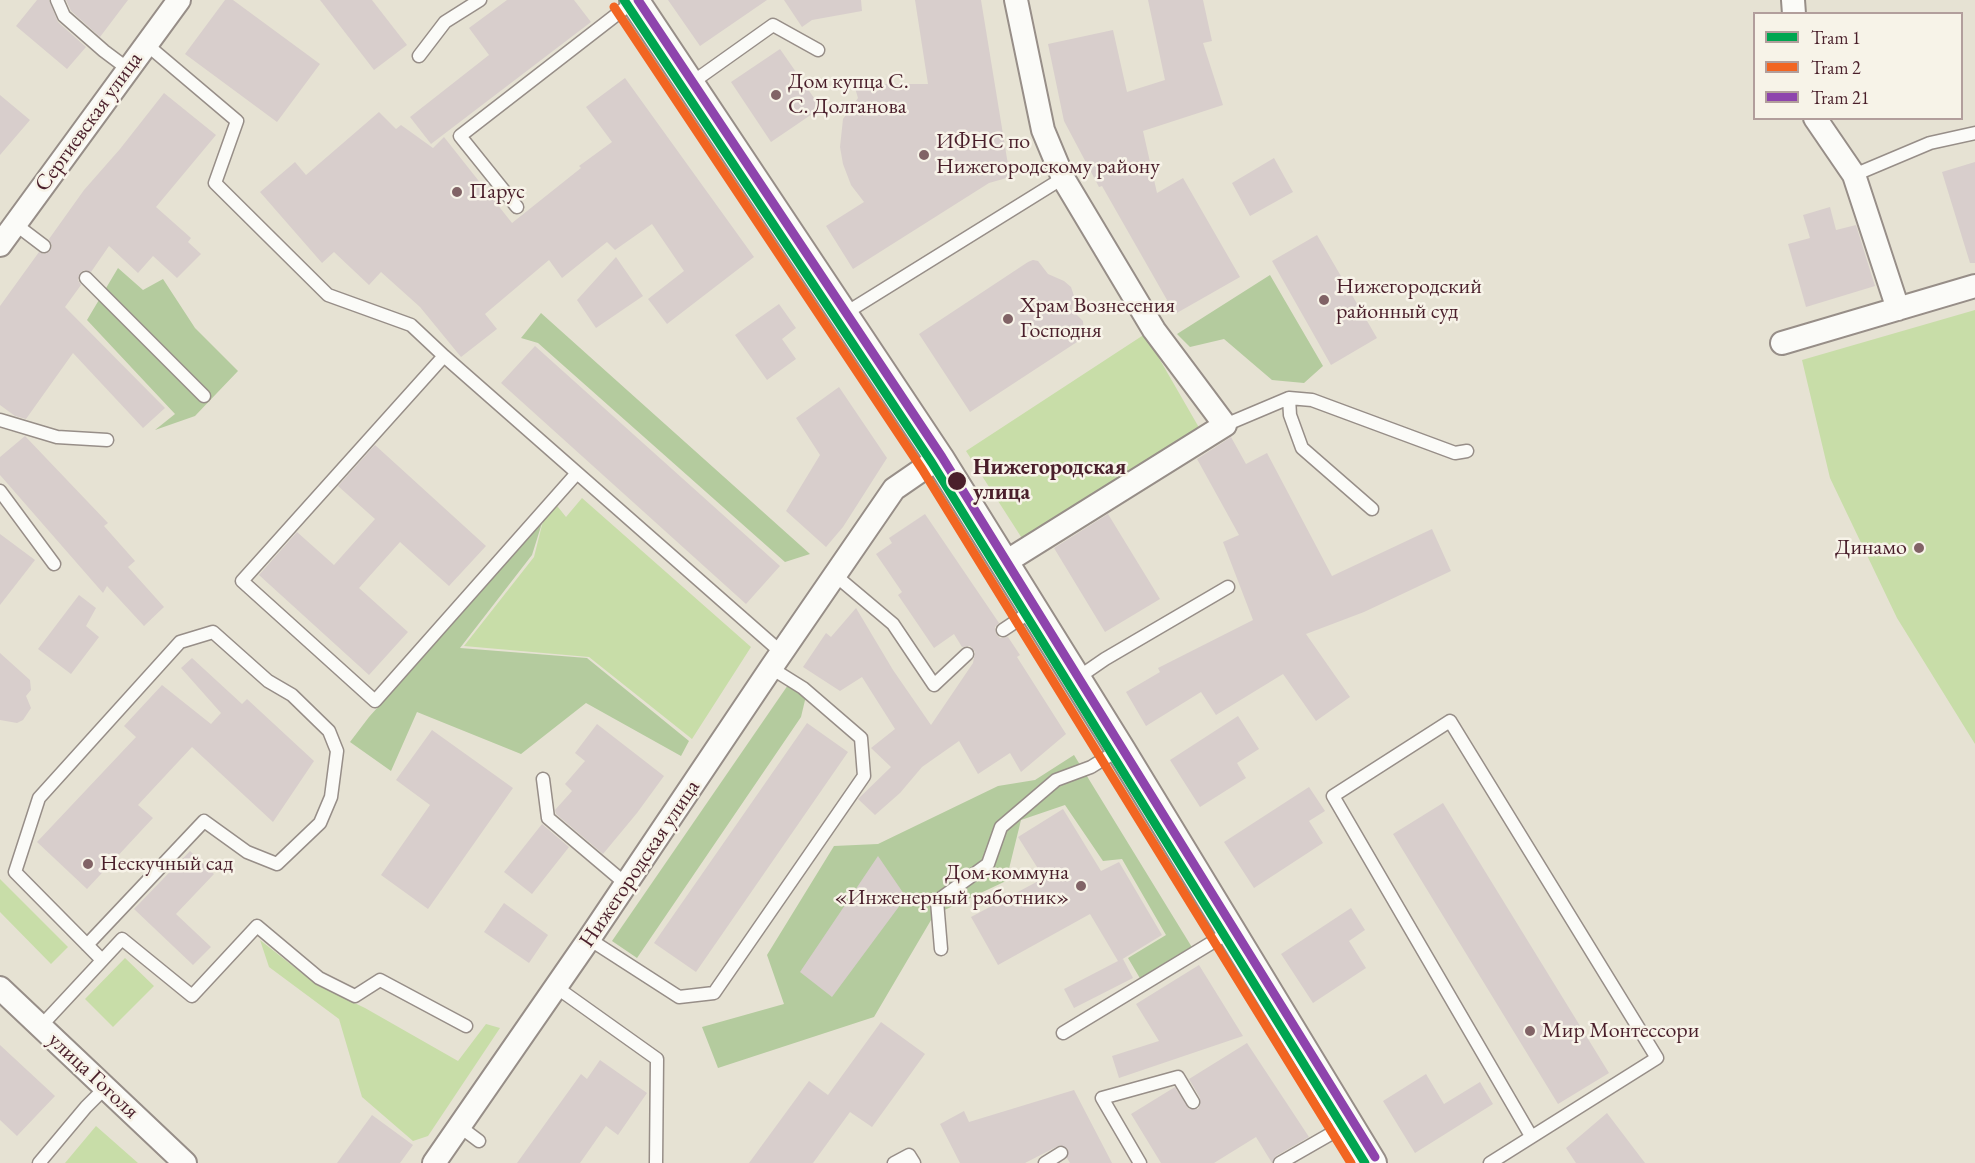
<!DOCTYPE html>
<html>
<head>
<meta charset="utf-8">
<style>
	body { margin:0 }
	#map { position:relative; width:1975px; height:1163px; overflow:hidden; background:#e6e2d3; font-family:"EB Garamond",serif }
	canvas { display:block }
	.legend { position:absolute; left:1753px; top:12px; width:210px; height:108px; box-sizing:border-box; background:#f7f3e8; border:2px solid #b29e9c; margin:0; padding:8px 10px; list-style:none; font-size:18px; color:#4a1f2b }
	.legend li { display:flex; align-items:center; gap:12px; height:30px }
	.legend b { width:30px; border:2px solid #b29e9c }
</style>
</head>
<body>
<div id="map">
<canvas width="1975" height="1163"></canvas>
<ul class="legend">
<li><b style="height:8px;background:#00a651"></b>Tram 1</li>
<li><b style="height:8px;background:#f26522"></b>Tram 2</li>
<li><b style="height:8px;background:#8e44ad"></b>Tram 21</li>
</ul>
</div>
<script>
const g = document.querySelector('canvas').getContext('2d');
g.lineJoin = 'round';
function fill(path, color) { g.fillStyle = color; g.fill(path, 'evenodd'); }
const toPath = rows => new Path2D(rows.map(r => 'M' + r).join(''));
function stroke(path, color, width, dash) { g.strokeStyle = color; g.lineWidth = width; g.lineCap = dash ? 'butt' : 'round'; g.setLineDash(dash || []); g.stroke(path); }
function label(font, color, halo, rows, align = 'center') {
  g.font = font + ' "EB Garamond",serif'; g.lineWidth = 5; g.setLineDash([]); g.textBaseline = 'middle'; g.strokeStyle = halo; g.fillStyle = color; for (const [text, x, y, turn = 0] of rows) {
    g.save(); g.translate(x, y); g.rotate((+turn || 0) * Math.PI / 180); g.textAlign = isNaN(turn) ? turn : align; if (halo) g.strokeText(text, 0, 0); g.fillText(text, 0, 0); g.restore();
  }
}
const green = toPath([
	[1975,310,1975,744,1897,618,1830,478,1802,360],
	[1145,334,1201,431,1025,543,966,451],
	[582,498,751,647,692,739,589,657,464,646,534,557,544,517,554,502,566,517],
	[0,879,68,947,51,964,0,912],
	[260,940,317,985,365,1008,458,1061,486,1024,500,1028,428,1136,413,1141,362,1097,339,1019,269,967],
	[125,958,154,986,113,1027,85,999],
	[96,1126,138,1163,65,1163]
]);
const forest = toPath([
	[118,268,143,290,163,279,195,328,238,371,195,416,155,430,175,414,87,320],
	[1270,275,1323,366,1304,383,1272,380,1224,339,1190,347,1177,334],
	[541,313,810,554,785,562,538,343,521,338],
	[542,523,532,555,460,648,587,658,689,741,681,756,586,703,521,754,417,712,391,771,350,742,369,717],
	[788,685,806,696,801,717,637,958,612,941],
	[1074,755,1193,949,1141,980,1128,958,1166,935,1122,859,1103,861,1065,805,1021,820,1006,881,934,915,874,1017,718,1068,702,1027,784,1004,767,955,834,846,878,844,998,786,1035,780]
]);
const building = toPath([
	[37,0,49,0,58,22,86,47,67,69,16,26],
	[66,0,128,0,100,37,71,11],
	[225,0,233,0,320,64,277,122,185,54],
	[320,0,372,0,407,45,374,70],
	[507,0,574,0,591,22,431,144,410,117,489,55,469,28],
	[668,0,767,0,700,46],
	[784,0,861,0,862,11,812,20,802,27],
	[915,0,981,0,1010,177,989,183,853,269,826,226,864,202,851,185,843,164,840,147,843,119,858,98,855,88,860,80,870,78,880,84,928,84],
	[1148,0,1203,0,1212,41,1203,43,1223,105,1143,131,1157,193,1183,178,1240,277,1175,314,1102,186,1099,187,1064,121,1048,44,1113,30,1127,92,1165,80],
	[780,49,821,108,771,142,731,82],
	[625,78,754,257,667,324,648,299,684,271,652,224,615,250,607,242,562,278,549,260,485,314,497,329,461,357,420,307,381,272,369,285,334,252,322,263,260,192,295,162,306,175,379,112,396,129,401,125,433,148,444,137,512,223,581,168,579,166,612,142,586,107],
	[164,93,216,135,156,207,191,238,188,242,201,254,177,278,153,256,138,273,109,246,91,272,84,270,80,273,78,280,81,285,65,307,165,408,143,428,73,353,26,419,15,416,0,405,0,306,39,252,44,254,50,251,52,246,49,239,84,190,120,149],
	[0,95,30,120,0,155],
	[1274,158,1293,192,1250,216,1232,183],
	[1975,162,1975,263,1970,263,1942,172],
	[1830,207,1836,230,1856,225,1875,286,1806,307,1788,244,1810,238,1803,215],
	[1317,235,1377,338,1331,365,1272,261],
	[616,257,643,296,596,328,577,300],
	[1033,260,1038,261,1048,274,1064,281,1071,287,1074,296,1072,310,1083,321,1084,334,1080,340,970,412,919,334,1028,262],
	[779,304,796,328,782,339,796,359,767,380,735,335],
	[535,346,780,566,746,604,501,383],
	[839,387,887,458,843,527,826,547,786,511,820,455,796,418],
	[25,436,108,523,104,526,135,561,128,567,164,607,144,626,107,586,103,593,0,475,0,457],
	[1231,437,1246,464,1267,453,1332,576,1432,529,1451,571,1364,612,1306,634,1350,697,1316,721,1283,674,1216,715,1201,692,1146,726,1126,692,1160,672,1158,668,1253,620,1223,542,1239,535,1197,459],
	[375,445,486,546,449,586,400,542,359,588,408,632,369,675,259,575,297,532,334,565,375,519,338,486],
	[925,514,999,623,995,627,996,634,1000,638,1008,637,1020,655,1017,657,1066,734,1021,772,1010,753,978,774,959,741,922,767,900,793,875,815,858,799,891,767,871,748,895,729,862,677,840,691,803,667,826,633,831,637,856,608,893,670,931,725,973,663,975,652,970,646,962,647,954,634,934,648,898,595,902,592,876,554,892,543,889,538],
	[1108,514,1160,599,1105,632,1054,548],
	[0,534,35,560,0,605],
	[79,595,96,608,86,626,99,637,71,674,38,649],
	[0,653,30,680,31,690,26,696,31,708,23,720,17,723,0,720],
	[192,658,242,704,247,699,314,761,273,822,192,747,138,805,153,818,87,889,37,842,136,737,124,726,162,685,211,724,221,713,181,668],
	[1238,716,1259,749,1237,763,1246,778,1200,807,1170,760],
	[807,723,848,752,696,972,654,943],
	[597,724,664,776,637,813,603,854,556,814,555,810,572,791,565,784,585,761,575,753],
	[432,730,513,788,428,909,381,875,430,805,396,780],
	[1309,787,1325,811,1309,821,1323,843,1254,888,1224,842],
	[1443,803,1609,1073,1558,1104,1393,834],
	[1063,809,1101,871,1119,862,1162,935,1121,960,1123,959,1133,978,1074,1008,1064,989,1118,961,1090,914,998,965,971,917,1044,878,1018,837],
	[542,824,569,847,532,894,504,872],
	[190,851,214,874,176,914,211,947,193,965,134,909],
	[878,856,906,897,832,997,800,972],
	[504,903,548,935,529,963,484,932],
	[1351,908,1365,930,1349,941,1366,968,1313,1003,1281,954],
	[1199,965,1243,1036,1119,1078,1112,1056,1159,1041,1136,1004],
	[881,1022,925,1054,872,1127,850,1112,813,1163,749,1163,809,1081,828,1095],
	[1247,1043,1309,1137,1276,1156,1272,1163,1256,1137,1214,1163,1161,1163,1131,1114,1175,1087,1189,1109,1198,1109,1200,1105,1200,1098,1189,1079],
	[0,1045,55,1096,17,1136,0,1120],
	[600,1060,647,1093,618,1135,606,1126,580,1163,517,1163,581,1074,587,1079],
	[1426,1074,1444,1104,1480,1082,1493,1104,1415,1153,1383,1101],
	[1074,1090,1112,1163,1070,1163,1067,1158,1068,1149,1060,1145,1025,1163,960,1163,940,1124,964,1111,969,1122],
	[1607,1113,1645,1163,1576,1163,1566,1148],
	[372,1115,413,1145,400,1163,337,1163]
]);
const service = toPath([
	[57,0,64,16,104,51,128,69],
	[146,44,237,121,215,183,328,295,411,325,444,356,782,653],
	[419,56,445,22,480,0],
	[690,84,773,25,818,50],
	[1854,175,1930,143,1975,133],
	[517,207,460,136,634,1],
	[15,224,44,246],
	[86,278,204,396],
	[844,314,1063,178],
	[444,356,242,581,375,701,577,473],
	[1289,398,1290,415,1302,448,1372,509],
	[0,420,57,437,107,440],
	[1225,425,1289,398,1312,400,1455,453,1467,451],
	[0,491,54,564],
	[836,576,893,624,934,685,967,654],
	[1003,630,1033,610],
	[1076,679,1105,659,1228,587],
	[543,779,548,818,626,884],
	[589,939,679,997,714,993,864,776,861,738,803,688,771,668],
	[87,945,204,821,247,852,277,864,320,823,331,797,337,751,329,731,292,695,268,681,213,632,180,642,39,798,15,872,101,959],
	[941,949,937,901,988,864,1001,827,1056,780,1091,767,1120,749],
	[556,987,657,1059,656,1163],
	[41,1026,122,939,192,996,257,926,319,978,355,996,380,980,466,1026],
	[1063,1033,1231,931],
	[459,1126,479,1141],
	[39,1163,86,1107,105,1088],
	[894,1163,909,1155,914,1163],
	[1045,1163,1061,1153],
	[1140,1163,1102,1098,1178,1077,1193,1102],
	[1280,1163,1348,1124],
	[1490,1163,1657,1058,1450,721,1333,796,1531,1136]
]);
const minor = toPath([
	[1793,0,1794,14],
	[1815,118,1854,175,1898,309],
	[0,245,179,0],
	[1782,343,1975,286],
	[1004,563,1225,425,1154,330,1063,178,1043,130,1016,0],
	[0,988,185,1163],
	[434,1163,589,939,771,668,894,489,939,458]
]);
const tertiary = toPath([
	[634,0,939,458,1120,749,1372,1163]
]);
const tram1 = toPath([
	[624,0,932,463,1365,1163]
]);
const tram2 = toPath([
	[614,7,922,469,1351,1163]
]);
const tram3 = toPath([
	[638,0,942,457,1375,1157]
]);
const markers = [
	[776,95,6,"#816366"],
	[924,155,6,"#816366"],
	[457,192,6,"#816366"],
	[1324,300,6,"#816366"],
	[1008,319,6,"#816366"],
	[957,481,10,"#4a1f2b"],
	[1919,548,6,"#816366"],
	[88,864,6,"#816366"],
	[1081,886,6,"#816366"],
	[1530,1031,6,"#816366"]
];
const poiNames = [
	["Дом купца С.",788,82],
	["С. Долганова",788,107],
	["ИФНС по",936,142],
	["Нижегородскому району",936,167],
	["Парус",469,192],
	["Нижегородский",1336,287],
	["районный суд",1336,312],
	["Храм Вознесения",1020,306],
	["Господня",1020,331],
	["Динамо",1907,548,"right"],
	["Нескучный сад",100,864],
	["Дом-коммуна",1069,873,"right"],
	["«Инженерный работник»",1069,898,"right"],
	["Мир Монтессори",1542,1031]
];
const streetNames = [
	["Сергиевская улица",89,122,-54],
	["Нижегородская улица",640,864,-56],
	["улица Гоголя",93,1076,43]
];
const stopNames = [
	["Нижегородская",973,468],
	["улица",973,493]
];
fill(green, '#c8dda8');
fill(forest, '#b4cb9e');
fill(building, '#d8cecc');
stroke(service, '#978e88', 15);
stroke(minor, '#978e88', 26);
stroke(tertiary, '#978e88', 32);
stroke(service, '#fbfbf8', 12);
stroke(minor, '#fbfbf8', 22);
stroke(tertiary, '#fbfbf8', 28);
stroke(tram1, '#00a651', 9);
stroke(tram2, '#f26522', 9);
stroke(tram3, '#8e44ad', 9);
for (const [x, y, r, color] of markers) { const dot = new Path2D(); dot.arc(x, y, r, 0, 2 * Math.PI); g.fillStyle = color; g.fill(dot); stroke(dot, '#f7f3e8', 2); }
label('22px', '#4a1f2b', '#f7f3e8', poiNames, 'left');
label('22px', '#4a1f2b', '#f7f3e8', streetNames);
label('bold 22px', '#4a1f2b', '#f7f3e8', stopNames, 'left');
</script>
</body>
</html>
